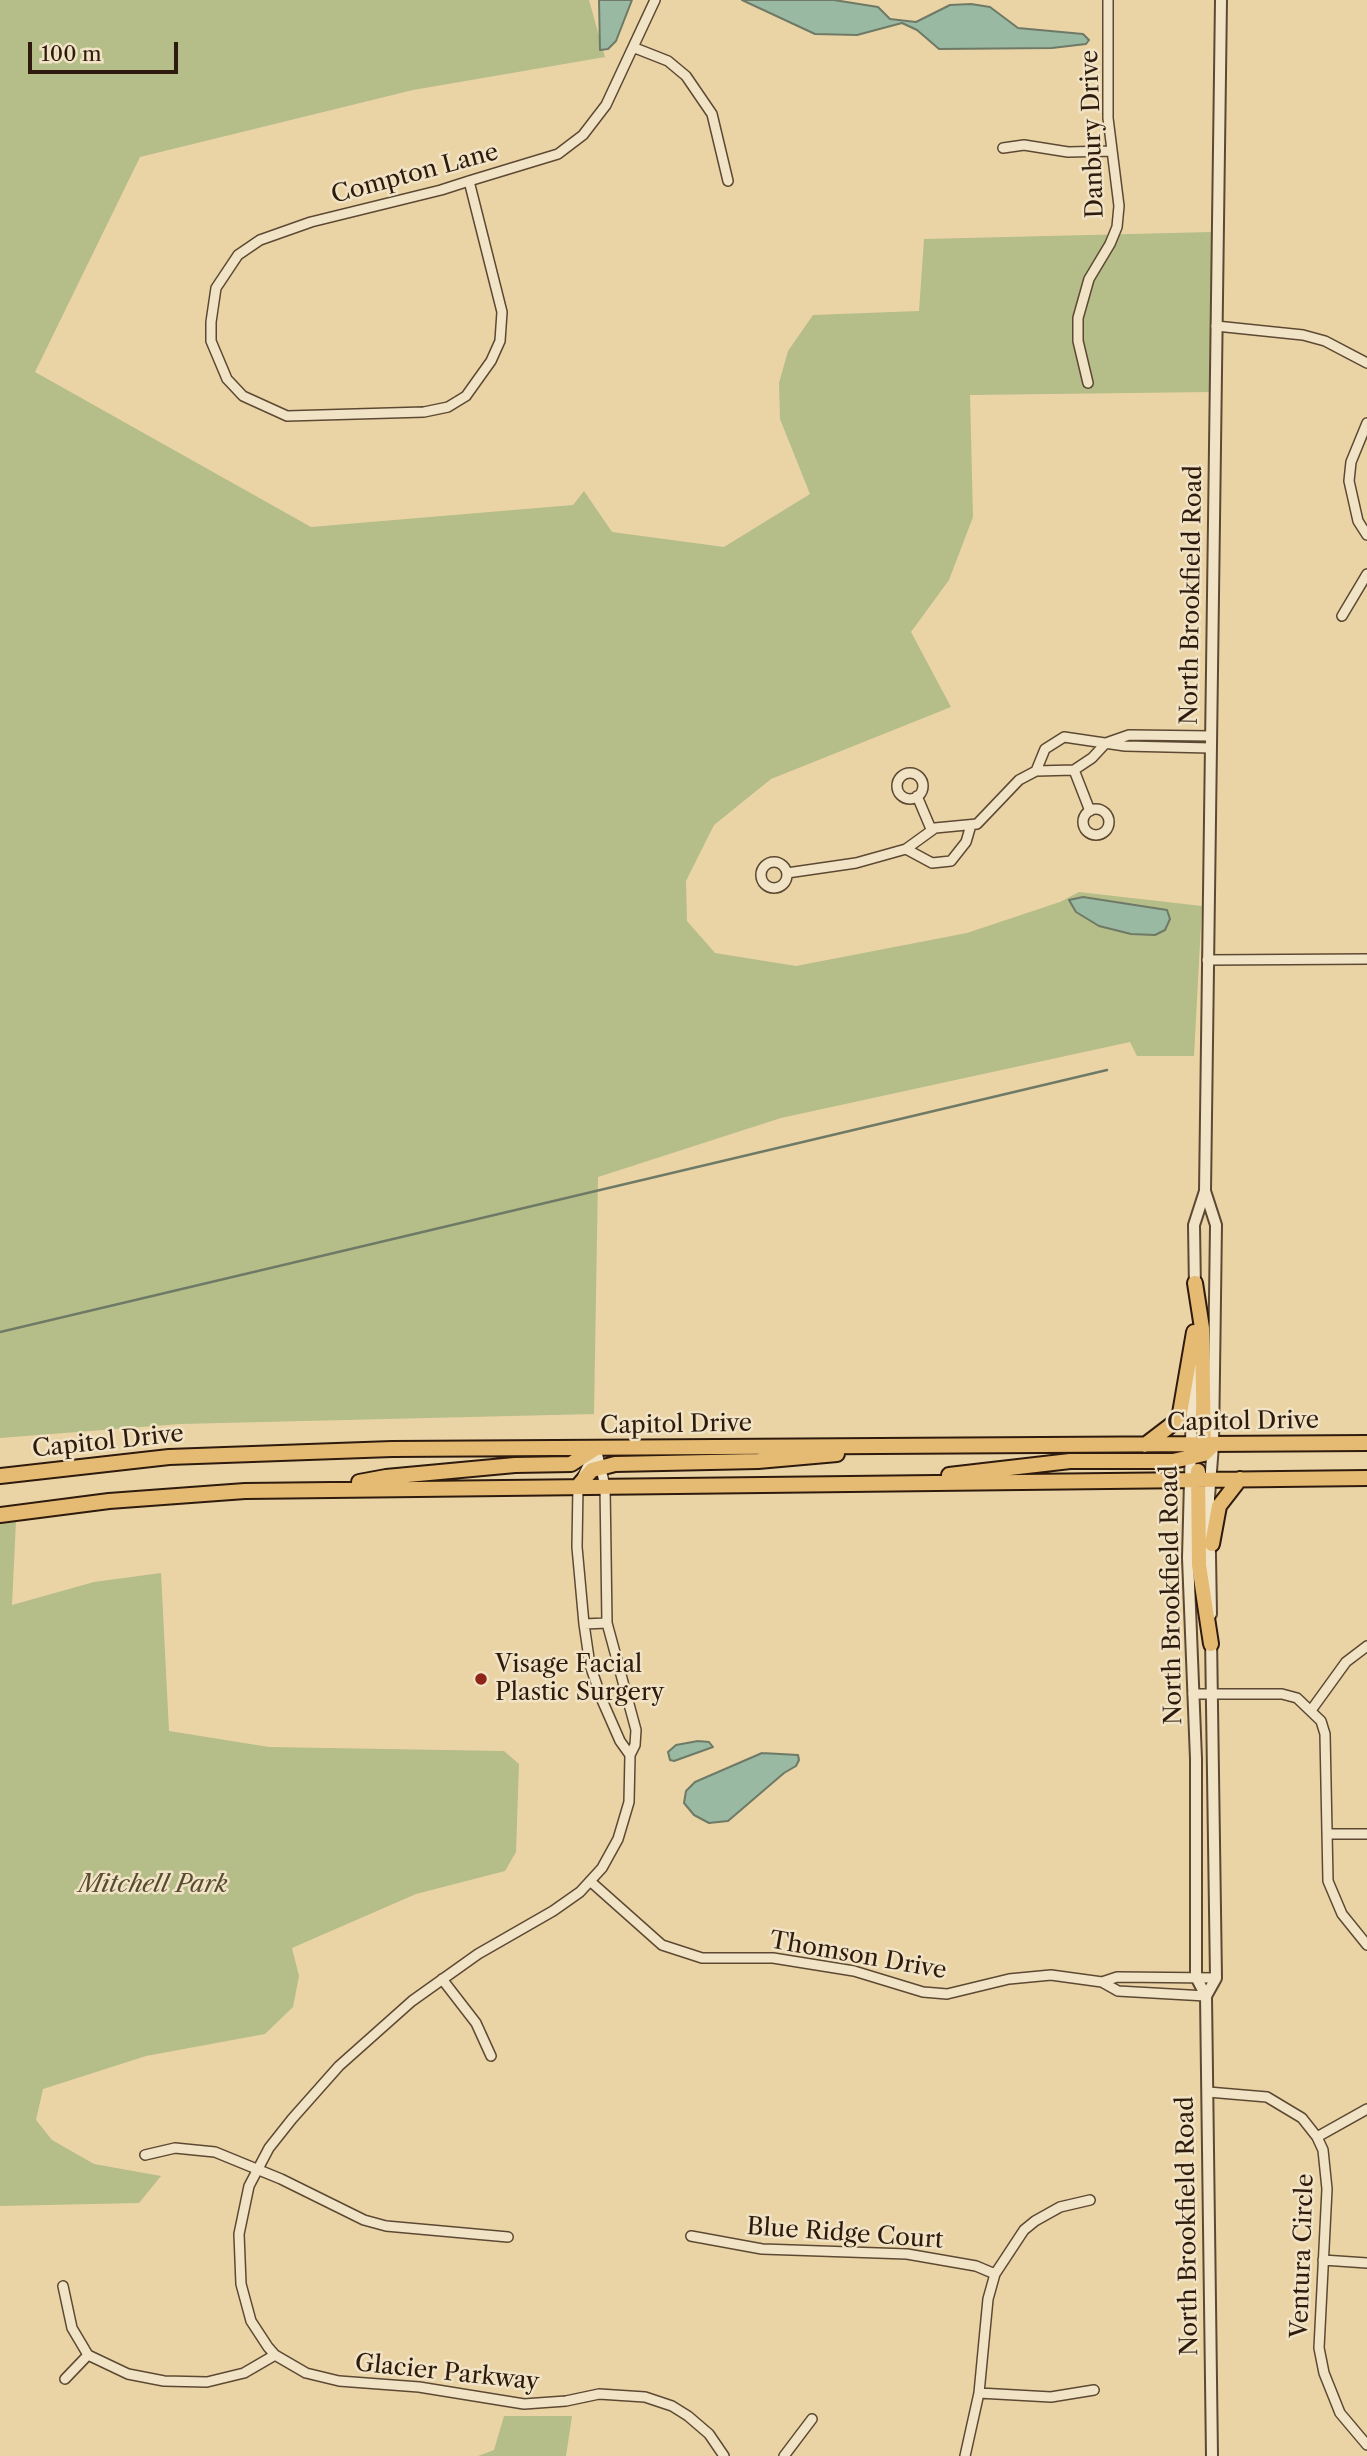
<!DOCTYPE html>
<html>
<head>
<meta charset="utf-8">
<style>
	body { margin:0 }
	#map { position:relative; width:1367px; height:2456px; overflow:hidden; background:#ead4a6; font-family:"Libre Caslon Text",serif }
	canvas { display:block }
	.scale { position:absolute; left:28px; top:42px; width:150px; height:32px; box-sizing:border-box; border:4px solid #2e1b0d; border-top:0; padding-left:9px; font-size:21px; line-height:24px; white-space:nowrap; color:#2e1b0d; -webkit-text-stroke:5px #f1e3c5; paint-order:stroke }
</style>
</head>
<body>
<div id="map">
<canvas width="1367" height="2456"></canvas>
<div class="scale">100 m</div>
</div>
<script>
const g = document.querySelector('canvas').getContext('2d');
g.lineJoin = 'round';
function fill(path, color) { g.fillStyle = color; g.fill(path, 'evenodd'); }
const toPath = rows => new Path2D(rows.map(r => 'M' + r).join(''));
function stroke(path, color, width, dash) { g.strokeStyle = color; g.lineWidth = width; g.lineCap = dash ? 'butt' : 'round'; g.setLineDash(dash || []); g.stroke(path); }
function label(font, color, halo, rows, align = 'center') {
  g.font = font + ' "Libre Caslon Text",serif'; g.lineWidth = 5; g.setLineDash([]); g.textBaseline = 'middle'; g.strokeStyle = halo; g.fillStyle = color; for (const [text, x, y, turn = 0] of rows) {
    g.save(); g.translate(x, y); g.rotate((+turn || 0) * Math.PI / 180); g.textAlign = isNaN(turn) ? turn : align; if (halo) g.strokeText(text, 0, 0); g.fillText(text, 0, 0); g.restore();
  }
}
const green = toPath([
	[0,0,589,0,605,57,413,90,140,157,35,372,311,527,573,505,584,491,612,532,724,547,810,494,780,419,779,383,788,351,813,315,919,311,924,239,1212,232,1210,392,970,395,973,517,949,580,911,632,951,707,771,779,714,825,686,881,687,921,715,953,796,966,967,933,1060,902,1079,892,1202,906,1194,1056,1137,1056,1130,1042,781,1118,598,1177,594,1414,180,1424,0,1438],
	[16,1521,12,1605,94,1582,161,1573,169,1731,269,1747,504,1751,519,1764,516,1852,505,1871,416,1894,292,1948,299,1976,293,2007,265,2034,146,2056,43,2089,36,2120,52,2140,94,2164,161,2176,139,2203,0,2206,0,1523],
	[504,2416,572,2416,566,2456,478,2456,494,2450]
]);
const water = toPath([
	[632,0,616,41,608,49,600,50,599,0,632,0],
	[742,0,834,0,878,7,890,19,916,22,950,5,971,4,990,7,1018,28,1083,34,1089,40,1086,44,1052,48,939,49,917,30,902,23,857,35,815,34,742,0],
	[1083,897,1167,910,1170,919,1165,930,1155,935,1131,934,1099,926,1076,912,1069,900,1083,897],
	[698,1741,709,1742,713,1747,674,1761,670,1760,668,1752,676,1745,698,1741],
	[762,1753,798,1755,799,1760,796,1766,784,1773,728,1821,709,1823,694,1815,684,1803,686,1791,695,1782,762,1753]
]);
const stream = toPath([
	[0,1332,1107,1070]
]);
const minor = toPath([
	[635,48,668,61,686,76,712,114,728,181],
	[1003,148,1024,145,1068,152,1111,151],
	[469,181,502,312,500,341,491,361,466,396,448,407,424,412,287,416,243,396,227,379,211,341,211,322,216,288,238,255,260,240,311,222,441,190,469,181,558,154,583,135,606,105,655,0],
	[1216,326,1303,335,1325,341,1367,363],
	[1088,383,1078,341,1078,318,1089,279,1110,244,1117,227,1119,206,1108,118,1108,0],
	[1367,423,1351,462,1349,481,1358,521,1367,535],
	[1342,616,1367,574],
	[1074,770,1090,811],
	[1036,771,1045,749,1064,737,1125,746,1211,748],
	'897 786a13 13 0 1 1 26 0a13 13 0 1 1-26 0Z',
	[917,796,931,829],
	'1083 822a13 13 0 1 1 26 0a13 13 0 1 1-26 0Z',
	[906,849,932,863,951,861,966,842,971,825],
	'761 875a13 13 0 1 1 26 0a13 13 0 1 1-26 0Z',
	[787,873,856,863,906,849,935,828,977,824,1019,780,1036,771,1074,770,1092,758,1106,743,1129,735,1211,736],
	[1207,960,1367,959],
	[596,1448,605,1486,607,1623,636,1730,635,1745,630,1755,629,1802,618,1839,602,1868,580,1892,553,1911,478,1954,412,2001,339,2066,292,2119,269,2148,249,2186,239,2234,241,2284,251,2321,268,2347,275,2355,306,2373,339,2381,419,2387,524,2404,566,2401,599,2394,645,2397,672,2406,688,2416,709,2434,724,2456],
	[596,1449,578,1486,577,1547,584,1624,590,1665,602,1700,620,1741,630,1755],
	[584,1624,607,1623],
	[1193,1694,1282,1694,1297,1698,1321,1721,1325,1734,1328,1881,1342,1914,1367,1945],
	[1312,1709,1346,1662,1367,1646],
	[1327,1834,1367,1834],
	[590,1881,662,1945,702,1958,773,1958,854,1971,923,1992,947,1994,1009,1979,1051,1975,1102,1982,1118,1991,1206,1996],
	[442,1979,476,2023,491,2056],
	[1102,1982,1117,1977,1216,1978],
	[1208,2092,1267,2097,1302,2118,1317,2137,1323,2150,1327,2189,1319,2348,1324,2373,1340,2413,1367,2445],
	[1317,2137,1367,2109],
	[145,2155,175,2148,215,2152,281,2179,364,2220,386,2226,508,2237],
	[691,2236,762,2249,907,2254,976,2266,995,2274],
	[1323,2260,1367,2263],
	[63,2286,72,2328,88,2355,128,2374,164,2381,207,2382,244,2373,275,2355],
	[65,2379,88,2355],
	[979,2393,1051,2397,1094,2390],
	[784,2456,812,2419],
	[965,2456,979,2393,988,2299,995,2274,1024,2230,1035,2221,1060,2207,1090,2200]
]);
const tertiary = toPath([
	[1205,1191,1216,1225,1213,1445,1209,1497,1211,1614],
	[1195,1290,1194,1225,1205,1191,1221,0],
	[1193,1366,1188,1558,1196,1759,1196,1977,1206,1996,1212,2456],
	[1206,1996,1216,1978,1211,1637]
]);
const primary = toPath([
	[1195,1283,1202,1328,1204,1452],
	[1145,1445,1179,1419,1194,1332],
	[1198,1471,1199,1565,1211,1644],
	[949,1475,1070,1461,1173,1461,1204,1454,1213,1445],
	[0,1476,169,1457,392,1449,1367,1443],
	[359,1482,386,1477,515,1465,571,1464,596,1448],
	[578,1486,592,1470,615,1464,758,1461,837,1454],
	[0,1515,109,1501,245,1491,1367,1478],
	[1212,1544,1219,1506,1240,1479]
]);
const markers = [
	[481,1679,7,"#8f2418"]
];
const streetNames = [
	["Danbury Drive",1093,134,-92],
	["Compton Lane",415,174,-15],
	["North Brookfield Road",1192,595,-89],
	["Capitol Drive",1243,1422,-1],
	["Capitol Drive",676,1425,-1],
	["Capitol Drive",108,1442,-6],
	["North Brookfield Road",1172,1595,-91],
	["Thomson Drive",858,1956,10],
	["North Brookfield Road",1188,2226,-91],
	["Blue Ridge Court",845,2234,4],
	["Ventura Circle",1303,2256,-88],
	["Glacier Parkway",447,2373,6]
];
const poiNames = [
	["Visage Facial",495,1665],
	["Plastic Surgery",495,1693]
];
const parkNames = [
	["Mitchell Park",153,1885]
];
fill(green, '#b5bd88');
fill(water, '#99b9a2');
stroke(water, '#6e7a66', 2);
stroke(stream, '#6e7a66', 2.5);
stroke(minor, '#5d4933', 12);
stroke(tertiary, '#5d4933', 14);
stroke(primary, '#2e1b0d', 18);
stroke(minor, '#f1e3c5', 9);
stroke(tertiary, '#f1e3c5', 10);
stroke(primary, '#e5ba73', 14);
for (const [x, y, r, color] of markers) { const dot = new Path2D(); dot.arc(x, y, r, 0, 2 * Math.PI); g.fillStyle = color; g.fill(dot); stroke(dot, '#f1e3c5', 2.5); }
label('24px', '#2e1b0d', '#f1e3c5', streetNames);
label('24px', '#2e1b0d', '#f1e3c5', poiNames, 'left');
label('italic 24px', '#564c32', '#f1e3c5', parkNames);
</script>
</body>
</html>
